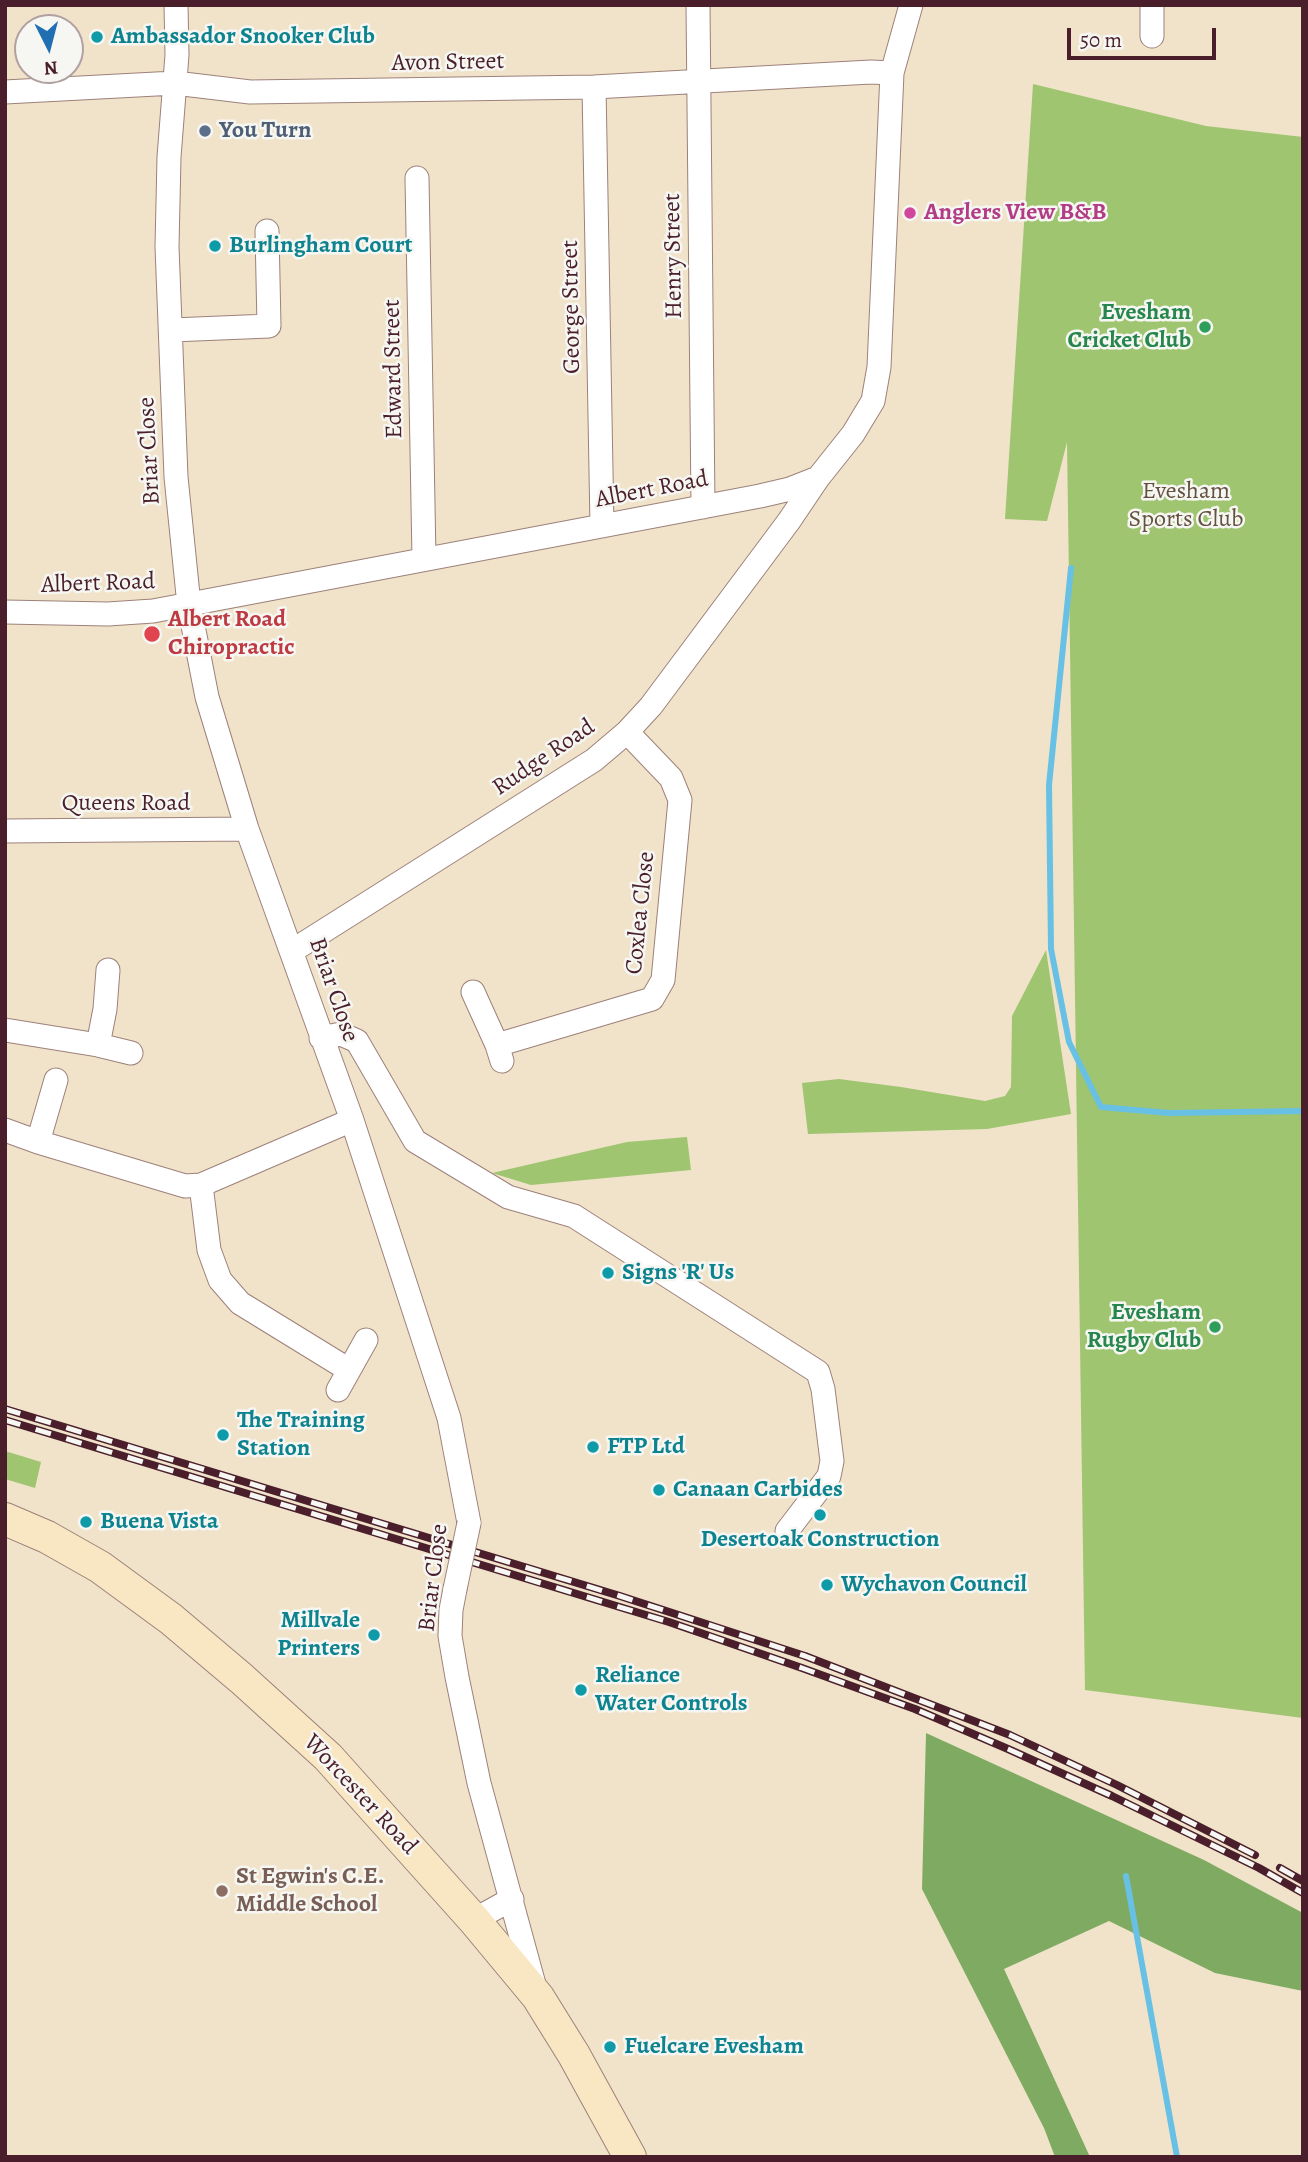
<!DOCTYPE html>
<html>
<head>
<meta charset="utf-8">
<style>
	body { margin:0 }
	#map { position:relative; width:1308px; height:2162px; overflow:hidden; background:#f0e3c9; font-family:Alegreya,serif }
	canvas { display:block }
	.frame { position:absolute; inset:0; border:7px solid #4a1f2b; pointer-events:none }
	.north { position:absolute; left:14px; top:14px; width:70px; height:70px; box-sizing:border-box; background:#f6f6f2; border:2px solid #b1a0a2; border-radius:50%; rotate:174deg; font-size:19px; font-weight:700; line-height:28px; text-align:center; color:#4a1f2b }
	.north::after { content:''; display:block; margin:auto; width:24px; height:32px; background:#1f6fb2; clip-path:polygon(50% 0,100% 100%,50% 72%,0 100%) }
	.scale { position:absolute; left:1067px; top:28px; width:149px; height:32px; box-sizing:border-box; border:4px solid #4a1f2b; border-top:0; padding-left:9px; font-size:21px; line-height:24px; white-space:nowrap; color:#4a1f2b; -webkit-text-stroke:5px #f6f6f2; paint-order:stroke }
</style>
</head>
<body>
<div id="map">
<canvas width="1308" height="2162"></canvas>
<div class="frame"></div>
<div class="north">N</div>
<div class="scale">50 m</div>
</div>
<script>
const g = document.querySelector('canvas').getContext('2d');
g.lineJoin = 'round';
function fill(path, color) { g.fillStyle = color; g.fill(path, 'evenodd'); }
const toPath = rows => new Path2D(rows.map(r => 'M' + r).join(''));
function stroke(path, color, width, dash) { g.strokeStyle = color; g.lineWidth = width; g.lineCap = dash ? 'butt' : 'round'; g.setLineDash(dash || []); g.stroke(path); }
function label(font, color, halo, rows, align = 'center') {
  g.font = font + ' Alegreya,serif'; g.lineWidth = 5; g.setLineDash([]); g.textBaseline = 'middle'; g.strokeStyle = halo; g.fillStyle = color; for (const [text, x, y, turn = 0] of rows) {
    g.save(); g.translate(x, y); g.rotate((+turn || 0) * Math.PI / 180); g.textAlign = isNaN(turn) ? turn : align; if (halo) g.strokeText(text, 0, 0); g.fillText(text, 0, 0); g.restore();
  }
}
const green = toPath([
	[1033,84,1206,126,1303,137,1303,1718,1085,1690,1067,442,1047,521,1005,519],
	[1046,950,1071,1114,987,1129,808,1134,802,1083,839,1079,901,1087,985,1101,1005,1096,1011,1087,1012,1016],
	[687,1137,691,1170,531,1185,492,1173,627,1142],
	[5,1451,41,1462,35,1488,5,1479]
]);
const forest = toPath([
	[926,1733,1204,1860,1303,1913,1303,1991,1215,1973,1109,1921,1004,1969,1090,2157,1055,2157,1044,2128,922,1889]
]);
const stream = toPath([
	[1071,568,1049,785,1051,949,1069,1042,1101,1107,1169,1113,1303,1111],
	[1126,1876,1177,2157]
]);
const street = toPath([
	[176,5,177,55,169,157,167,247,176,477,189,605,207,697,247,829,352,1120,449,1418,469,1523],
	[698,5,703,507],
	[1152,36,1152,5],
	[594,87,602,526],
	[5,92,175,83,250,92,594,87,871,72,892,73],
	[417,178,424,559],
	[172,330,269,326,267,231],
	[5,612,108,614,153,611,760,496,790,489,818,478,853,434,873,401,879,367,892,73,911,5],
	[5,831,247,829],
	[292,951,594,760,627,732,651,706,789,521,818,478],
	[473,992,497,1045,502,1061],
	[5,1030,98,1045,131,1053],
	[321,1038,341,1034,357,1041,415,1141,508,1197,574,1216,818,1372,823,1389,832,1461,829,1476,787,1531],
	[98,1045,105,1009,108,970],
	[497,1045,652,999,663,980,680,800,671,778,627,732],
	[5,1130,38,1142,185,1186,201,1185,352,1120],
	[38,1142,56,1080],
	[201,1185,209,1250,220,1280,240,1303,349,1370],
	[338,1390,366,1340],
	[455,1589,451,1610,450,1636,457,1677,479,1783,535,1988],
	[474,1920,512,1899]
]);
const secondary = toPath([
	[5,1519,47,1537,100,1567,171,1619,242,1679,328,1757,474,1920,538,1997,574,2055,630,2157]
]);
const rail = toPath([
	[5,1409,620,1596,805,1656,1010,1735,1117,1785,1255,1855],
	[5,1420,669,1622,802,1668,915,1709,1008,1749,1112,1796,1259,1868,1303,1893],
	[1280,1868,1303,1881]
]);
const streetBridge = toPath([
	[455,1589,469,1523]
]);
const markers = [
	[97,37,7,"#0f9aa8"],
	[205,131,7,"#5c6f8a"],
	[910,213,7,"#d1479c"],
	[215,246,7,"#0f9aa8"],
	[1205,327,7,"#2e9e5b"],
	[152,634,9,"#e0444e"],
	[608,1273,7,"#0f9aa8"],
	[1215,1327,7,"#2e9e5b"],
	[223,1435,7,"#0f9aa8"],
	[593,1447,7,"#0f9aa8"],
	[659,1490,7,"#0f9aa8"],
	[820,1515,7,"#0f9aa8"],
	[86,1522,7,"#0f9aa8"],
	[827,1585,7,"#0f9aa8"],
	[374,1635,7,"#0f9aa8"],
	[581,1690,7,"#0f9aa8"],
	[222,1891,7,"#8d6e63"],
	[610,2047,7,"#0f9aa8"]
];
const cultureNames = [
	["Ambassador Snooker Club",111,37],
	["Burlingham Court",229,246],
	["Signs 'R' Us",622,1273],
	["The Training",237,1421],
	["Station",237,1449],
	["FTP Ltd",607,1447],
	["Canaan Carbides",673,1490],
	["Buena Vista",100,1522],
	["Desertoak Construction",820,1540,"center"],
	["Wychavon Council",841,1585],
	["Millvale",360,1621,"right"],
	["Printers",360,1649,"right"],
	["Reliance",595,1676],
	["Water Controls",595,1704],
	["Fuelcare Evesham",624,2047]
];
const streetNames = [
	["Avon Street",448,63,-1],
	["Henry Street",674,256,-91],
	["George Street",572,307,-91],
	["Edward Street",394,369,-91],
	["Briar Close",150,451,-93],
	["Albert Road",652,490,-11],
	["Albert Road",98,584,-2],
	["Rudge Road",544,758,-34],
	["Queens Road",126,804],
	["Coxlea Close",641,913,-84],
	["Briar Close",333,990,71],
	["Briar Close",434,1578,-83],
	["Worcester Road",360,1795,47]
];
const serviceNames = [
	["You Turn",219,131]
];
const hotelNames = [
	["Anglers View B&B",924,213]
];
const leisureNames = [
	["Evesham",1191,313],
	["Cricket Club",1191,341],
	["Evesham",1201,1313],
	["Rugby Club",1201,1341]
];
const parkNames = [
	["Evesham",1186,492],
	["Sports Club",1186,520]
];
const healthNames = [
	["Albert Road",168,620],
	["Chiropractic",168,648]
];
const educationNames = [
	["St Egwin's C.E.",236,1877],
	["Middle School",236,1905]
];
fill(green, '#9fc570');
fill(forest, '#7faa62');
stroke(stream, '#68c1e5', 6);
stroke(street, '#9d817a', 25);
stroke(secondary, '#9d817a', 34);
stroke(street, '#fff', 23);
stroke(secondary, '#f9e7c3', 32);
stroke(rail, '#4a1f2b', 8);
stroke(rail, '#f6f6f2', 5, [16]);
stroke(streetBridge, '#9d817a', 25, []);
stroke(streetBridge, '#fff', 23);
for (const [x, y, r, color] of markers) { const dot = new Path2D(); dot.arc(x, y, r, 0, 2 * Math.PI); g.fillStyle = color; g.fill(dot); stroke(dot, '#f6f6f2', 2.5); }
label('bold 24px', '#0d838f', '#f6f6f2', cultureNames, 'left');
label('24px', '#4a1f2b', '#f6f6f2', streetNames);
label('bold 24px', '#4e5e75', '#f6f6f2', serviceNames, 'left');
label('bold 24px', '#b23c85', '#f6f6f2', hotelNames, 'left');
label('bold 24px', '#27864d', '#f6f6f2', leisureNames, 'right');
label('24px', '#645140', '#f6f6f2', parkNames);
label('bold 24px', '#be3a42', '#f6f6f2', healthNames, 'left');
label('bold 24px', '#785e54', '#f6f6f2', educationNames, 'left');
</script>
</body>
</html>
